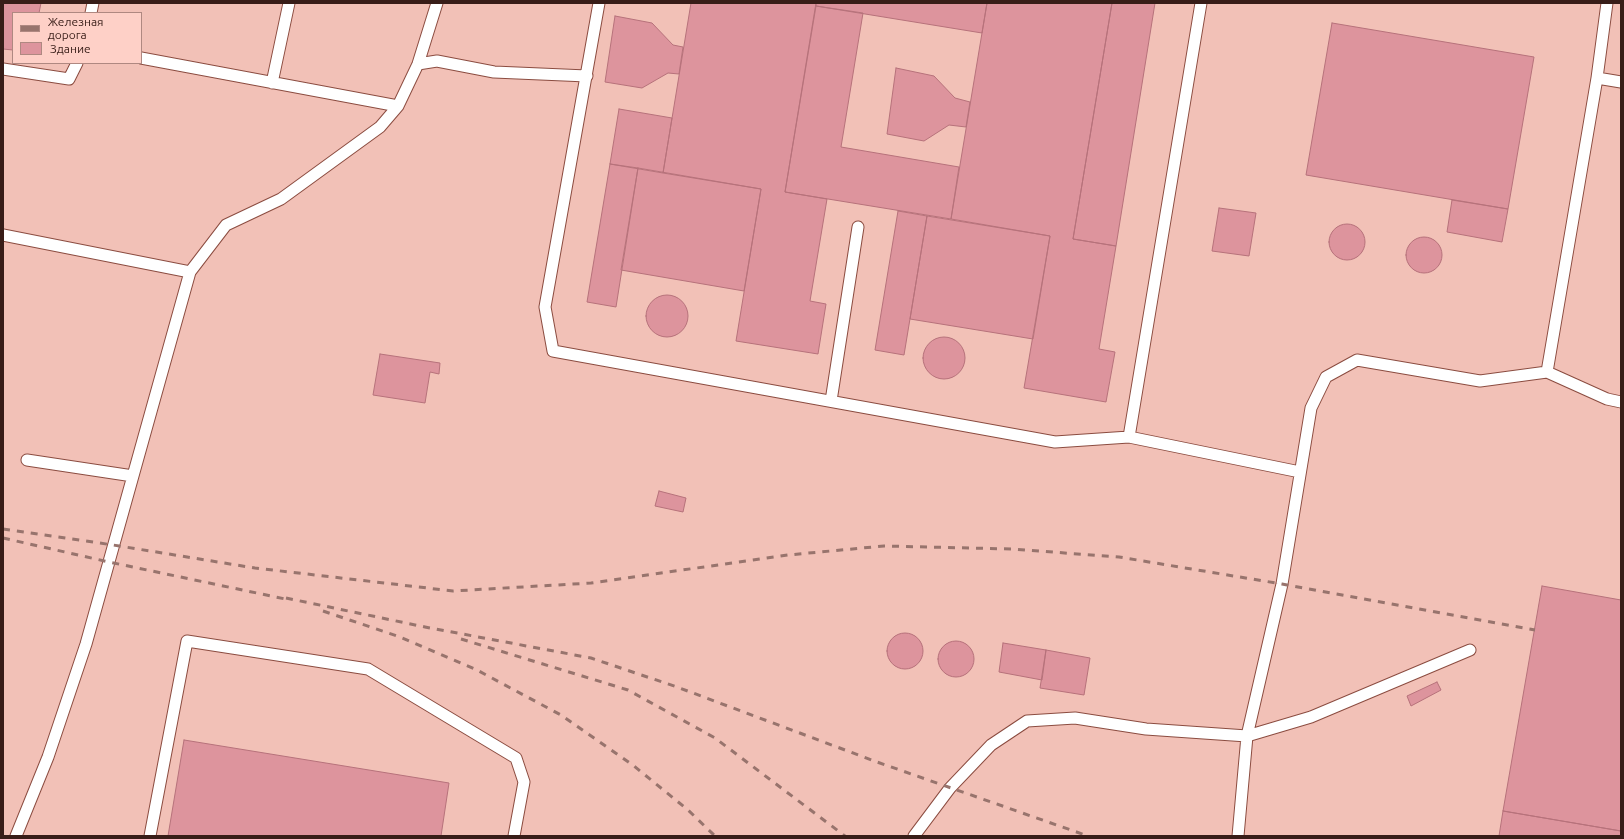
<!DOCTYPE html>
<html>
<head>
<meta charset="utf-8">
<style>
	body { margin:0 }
	#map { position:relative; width:1624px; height:839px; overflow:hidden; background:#fed0c7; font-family:Ubuntu,sans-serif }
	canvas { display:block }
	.frame { position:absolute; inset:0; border:4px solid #381d18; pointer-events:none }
	.legend { position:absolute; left:12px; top:12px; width:130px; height:52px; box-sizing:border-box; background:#fed0c7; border:1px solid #af8881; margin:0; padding:5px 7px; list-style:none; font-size:12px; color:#381d18 }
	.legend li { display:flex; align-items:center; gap:8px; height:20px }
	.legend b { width:20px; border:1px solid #af8881 }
</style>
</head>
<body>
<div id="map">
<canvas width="1624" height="839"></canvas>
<div class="frame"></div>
<ul class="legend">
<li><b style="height:5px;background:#98746d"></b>Железная дорога</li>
<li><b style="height:11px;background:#dd949d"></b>Здание</li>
</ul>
</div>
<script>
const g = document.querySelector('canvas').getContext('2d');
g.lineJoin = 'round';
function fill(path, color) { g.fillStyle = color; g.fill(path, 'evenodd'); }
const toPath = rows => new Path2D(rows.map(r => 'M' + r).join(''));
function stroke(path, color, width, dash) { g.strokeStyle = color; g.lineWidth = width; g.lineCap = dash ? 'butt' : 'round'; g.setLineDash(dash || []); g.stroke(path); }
const built = toPath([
	[3,3,1621,3,1621,836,3,836],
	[13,13,141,13,141,63,13,63]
]);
const building = toPath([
	[3,3,41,3,39,13,13,13,13,50,3,49,3,3],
	[691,3,816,3,785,192,827,199,810,301,826,304,818,354,736,341,761,189,663,173,691,3],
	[816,3,987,3,982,33,816,6,816,3],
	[987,3,1112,3,1073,239,1116,246,1099,349,1115,352,1106,402,1024,388,1050,236,951,219,987,3],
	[1112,3,1155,3,1116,246,1073,239,1112,3],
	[816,6,863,13,841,147,959,167,951,219,785,192,816,6],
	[615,16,652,23,673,45,683,47,679,74,668,73,642,88,605,82,615,16],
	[1332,23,1534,57,1508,209,1306,175,1332,23],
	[896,68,934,76,955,98,970,102,966,127,949,125,924,141,887,134,896,68],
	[619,109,672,118,663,173,610,164,619,109],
	[610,164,638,168,616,307,587,302,610,164],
	[638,168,761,189,744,291,621,270,638,168],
	[1452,200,1508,209,1502,242,1447,232,1452,200],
	[1219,208,1256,213,1249,256,1212,251,1219,208],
	[898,211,927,216,904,355,875,350,898,211],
	[927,216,1050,236,1033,339,910,319,927,216],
	'1329 242a18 18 0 1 1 36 0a18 18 0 1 1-36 0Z',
	'1406 255a18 18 0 1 1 36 0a18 18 0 1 1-36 0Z',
	'646 316a21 21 0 1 1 42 0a21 21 0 1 1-42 0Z',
	'923 358a21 21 0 1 1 42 0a21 21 0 1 1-42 0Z',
	[380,354,440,363,439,374,430,372,425,403,373,395,380,354],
	[659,491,686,498,683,512,655,506,659,491],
	[1542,586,1621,600,1621,831,1503,811,1542,586],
	'887 651a18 18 0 1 1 36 0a18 18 0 1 1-36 0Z',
	'938 659a18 18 0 1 1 36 0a18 18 0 1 1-36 0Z',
	[1003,643,1046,650,1042,680,999,672,1003,643],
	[1046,650,1090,658,1084,695,1040,688,1046,650],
	[1437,682,1441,690,1411,706,1407,696,1437,682],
	[184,740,449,783,441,836,168,836,184,740],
	[1503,811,1621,831,1621,836,1499,836,1503,811]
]);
const service = toPath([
	[599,3,545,307,553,351,1055,442,1129,437,1300,472],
	[91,13,93,3],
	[141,58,398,106],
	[418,64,437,61,494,72,587,76],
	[3,69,69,79,77,63],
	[1597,78,1621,82],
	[272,83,289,3],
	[3,235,190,272],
	[1547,372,1597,78,1607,3],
	[831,401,858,227],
	[1129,437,1201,3],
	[27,460,133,476],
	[16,836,48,757,86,644,190,272,226,225,281,199,380,127,398,106,418,64,437,3],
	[150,836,187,641,368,669,516,758,524,782,514,836],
	[914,836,950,788,991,745,1027,721,1075,718,1146,729,1247,736,1311,717,1470,650],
	[1238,836,1247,736,1282,584,1311,408,1326,377,1357,360,1480,381,1547,372,1607,399,1621,402]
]);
const rail = toPath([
	[3,529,113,545,255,568,453,591,591,583,788,555,884,546,1011,549,1119,557,1282,584,1535,630],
	[3,538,109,562,290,600],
	[286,598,425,627,591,658,677,687,877,762,1088,836],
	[323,611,400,637,475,669,561,715,634,766,688,810,715,836],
	[461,639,628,690,715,738,845,836]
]);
fill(built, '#f2c1b7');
fill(building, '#dd949d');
stroke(building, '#b7727b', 1);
stroke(service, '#8b4c40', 13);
stroke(service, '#fff', 11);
stroke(rail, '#98746d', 3, [7, 7]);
</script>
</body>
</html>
